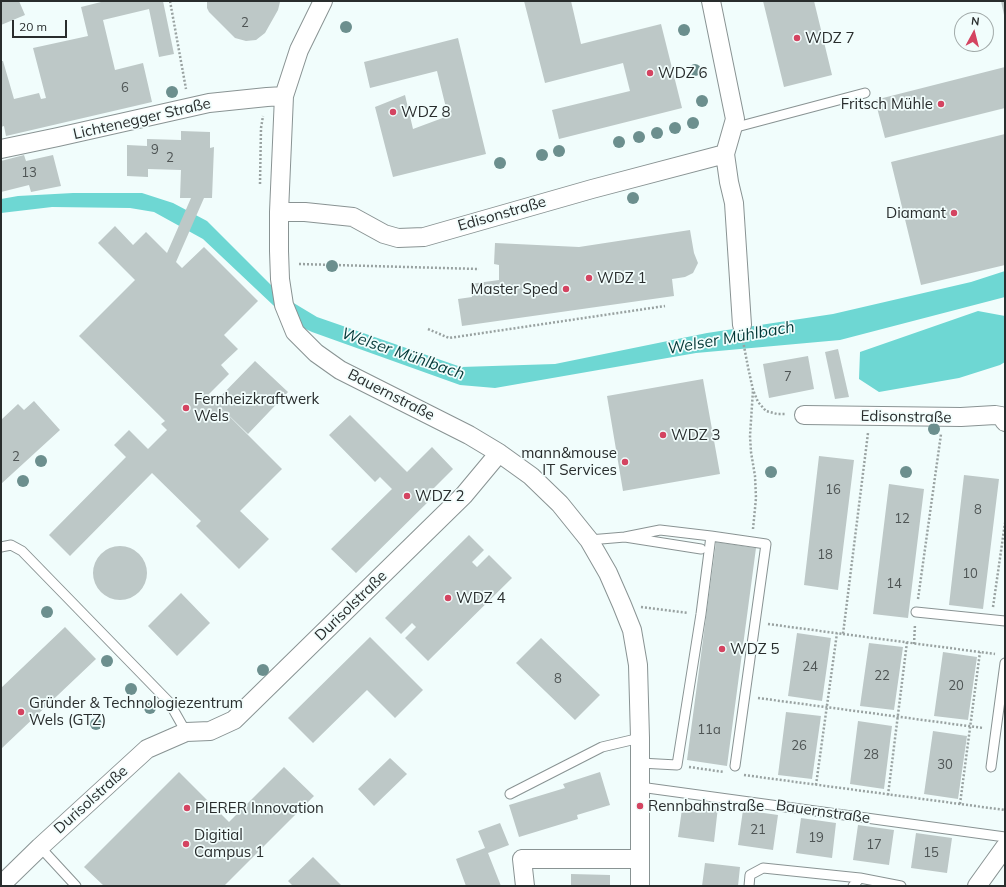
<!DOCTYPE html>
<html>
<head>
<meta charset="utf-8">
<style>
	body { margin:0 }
	#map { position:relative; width:1006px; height:887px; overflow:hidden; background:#f1fdfc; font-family:Mulish,sans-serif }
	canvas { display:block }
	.frame { position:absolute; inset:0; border:2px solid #292d2d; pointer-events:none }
	.north { position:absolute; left:954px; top:12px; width:40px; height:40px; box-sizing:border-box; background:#f1fdfc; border:1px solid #a1aaa9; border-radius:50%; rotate:7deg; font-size:11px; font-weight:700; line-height:16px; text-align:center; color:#292d2d }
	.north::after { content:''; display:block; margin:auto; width:14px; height:18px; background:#d44461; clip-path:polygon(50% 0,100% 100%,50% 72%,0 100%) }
	.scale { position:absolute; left:12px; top:20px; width:55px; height:18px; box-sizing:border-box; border:2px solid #292d2d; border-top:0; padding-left:5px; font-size:12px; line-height:14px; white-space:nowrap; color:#292d2d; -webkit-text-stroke:3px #f1fdfc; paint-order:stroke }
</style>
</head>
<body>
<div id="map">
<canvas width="1006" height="887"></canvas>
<div class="frame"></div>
<div class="north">N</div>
<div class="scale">20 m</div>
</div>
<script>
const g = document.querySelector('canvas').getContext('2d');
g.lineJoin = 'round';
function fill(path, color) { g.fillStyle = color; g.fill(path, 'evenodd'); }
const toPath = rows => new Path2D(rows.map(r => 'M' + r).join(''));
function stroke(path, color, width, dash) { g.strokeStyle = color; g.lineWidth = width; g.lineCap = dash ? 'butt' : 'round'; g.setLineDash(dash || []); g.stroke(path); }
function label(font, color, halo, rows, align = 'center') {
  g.font = font + ' Mulish,sans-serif'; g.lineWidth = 3.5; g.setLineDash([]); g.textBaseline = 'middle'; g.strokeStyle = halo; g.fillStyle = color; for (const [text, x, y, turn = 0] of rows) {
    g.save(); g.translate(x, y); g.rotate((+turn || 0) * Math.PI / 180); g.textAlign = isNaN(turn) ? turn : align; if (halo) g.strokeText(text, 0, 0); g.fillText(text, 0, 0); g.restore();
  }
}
const water = toPath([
	[73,193,142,193,173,203,207,221,282,296,317,317,461,367,555,364,707,333,833,314,971,282,1005,271,1005,297,840,340,696,353,495,388,460,385,312,332,291,322,203,239,154,212,130,208,52,207,1,213,1,199,18,196],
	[978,311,1005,316,1005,362,1000,365,959,378,879,392,859,379,860,352]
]);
const building = toPath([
	[1,1,19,1,25,15,1,25],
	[105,1,163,1,174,54,159,57,149,9,103,20,115,70,143,63,152,102,6,136,4,126,1,127,1,61,3,61,14,99,39,93,41,99,46,98,33,48,88,36,81,7],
	[207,1,280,1,280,2,278,10,265,33,256,40,246,41,235,38,209,12,207,8],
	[524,1,571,1,581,44,661,24,682,108,559,139,552,110,630,91,623,63,545,83],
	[763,1,814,1,832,75,784,87],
	[1001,1,1005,1,1005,15,1004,15],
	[458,38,486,154,393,177,375,107,405,95,413,129,448,116,437,71,370,88,364,62],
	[1005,67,1005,108,885,138,875,100],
	[181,131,210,132,210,148,214,147,212,198,204,198,176,262,182,268,204,247,258,301,224,335,238,349,221,365,229,374,208,395,282,469,240,511,269,539,239,569,196,526,201,521,152,473,70,556,49,535,126,457,114,445,129,430,148,449,167,430,161,424,165,421,79,336,135,280,98,243,115,226,133,245,146,232,167,253,191,198,180,198,181,170,148,169,148,177,127,176,127,145,147,146,147,139,181,140],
	[1005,134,1005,265,921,285,891,162],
	[24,155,26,161,53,155,61,186,31,192,29,185,1,192,1,161],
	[690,230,694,253,698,263,693,273,685,277,672,279,674,296,462,326,458,299,472,297,470,284,499,280,499,265,494,264,495,243,579,247],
	[838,349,849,397,835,399,825,352],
	[808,356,814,389,769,398,763,364],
	[255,361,288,392,248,434,215,402],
	[703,379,720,474,623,491,607,396],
	[34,401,60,430,1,484,1,420,18,404,24,410],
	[350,415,407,472,432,447,453,469,428,494,432,498,356,573,331,549,392,489,380,477,375,482,329,435],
	[819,456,854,460,838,590,804,585],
	[964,475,999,479,983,609,949,605],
	[889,484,924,489,908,618,873,614],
	[469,535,484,550,472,562,477,567,489,555,512,578,428,661,405,638,416,627,412,623,401,634,385,618],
	[716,542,756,548,727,766,687,760],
	'93 573a27 27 0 1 1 54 0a27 27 0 1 1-54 0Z',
	[181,593,210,623,177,656,148,626],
	[65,627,96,659,1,749,1,688],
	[797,633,831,638,822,701,788,696],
	[370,637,423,690,395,718,367,690,313,743,288,718],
	[541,638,600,695,575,720,516,663],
	[869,643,903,647,894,710,860,706],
	[943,652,977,657,968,720,934,716],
	[786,712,821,716,812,779,778,775],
	[858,721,892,726,884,789,850,784],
	[933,731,967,736,958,799,924,794],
	[390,758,407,774,374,806,358,789],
	[284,767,314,796,224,886,104,886,84,867,179,772,229,822],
	[600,772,610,805,577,815,578,819,519,837,509,805,565,788,563,784],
	[683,802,718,807,714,842,678,837],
	[743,810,778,815,773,850,738,845],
	[801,818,836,823,832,858,796,853],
	[500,823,509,845,488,853,501,886,466,886,456,859,485,848,478,831],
	[858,825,894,830,889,865,853,860],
	[916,833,952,838,947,873,911,868],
	[313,857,342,886,293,886,288,881],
	[705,863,740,867,738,886,702,886],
	[571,874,610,875,610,886,571,886]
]);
const path = toPath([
	[170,1,186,89],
	[260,184,261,128,263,116],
	[299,264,479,269],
	[428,329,449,338,665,306],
	[743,341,748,367,753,390,758,402,766,411,777,414,786,414],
	[753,529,756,498,755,476,751,452,750,436,753,390],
	[918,599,941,434],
	[641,607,688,613],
	[993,607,1005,523],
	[768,624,843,634,868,433],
	[843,634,995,654],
	[914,644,915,624],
	[758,698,983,728],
	[689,767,724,772],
	[744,775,1005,810],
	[816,785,837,633],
	[888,795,907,642],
	[960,804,980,652]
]);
const lane = toPath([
	[733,128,865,93],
	[711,536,766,544,735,766],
	[625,537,660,530,711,536,701,614,677,765,640,763],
	[589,540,625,537,701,549],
	[1,547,11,545,22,551,169,702,186,732],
	[916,612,1005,621],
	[991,767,1005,663],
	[640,787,1005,837],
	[510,794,602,747,640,738],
	[40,847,76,886],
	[749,886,750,875,763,868,860,878,901,886],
	[853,886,860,878]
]);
const street = toPath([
	[323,1,299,50,284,96,279,212,279,251,280,279,284,305,295,332,316,353,340,370,469,435,499,453,531,476,560,504,589,540,608,573,622,605,632,630,638,665,640,738,640,886],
	[711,1,735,119,725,154,729,182,734,203,742,325],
	[1,149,58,137,209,103,267,97,284,96],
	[279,212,305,212,353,217,384,234,398,238,424,237,592,189,725,154],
	[804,415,961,417,995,415,1001,416,1005,422],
	[1,885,40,847,147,749,186,732,210,731,234,720,464,495,499,453],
	[525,886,522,859,640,859],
	[977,886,1005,847]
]);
const trees = [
	[346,27],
	[684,30],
	[695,70],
	[172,92],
	[702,101],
	[693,123],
	[675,128],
	[657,133],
	[639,137],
	[619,142],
	[559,151],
	[542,155],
	[500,163],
	[633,198],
	[332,266],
	[934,429],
	[41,461],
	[771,472],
	[906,472],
	[23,481],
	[47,612],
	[107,661],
	[263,670],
	[131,689],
	[150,708],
	[96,724]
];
const markers = [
	[797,38,4,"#d44461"],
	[650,73,4,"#d44461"],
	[941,104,4,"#d44461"],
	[393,112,4,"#d44461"],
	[954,213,4,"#d44461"],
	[589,278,4,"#d44461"],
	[566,289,4,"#d44461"],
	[186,408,4,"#d44461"],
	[663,435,4,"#d44461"],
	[625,462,4,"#d44461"],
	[407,496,4,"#d44461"],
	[448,598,4,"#d44461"],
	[722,649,4,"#d44461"],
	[21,712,4,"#d44461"],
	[640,806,4,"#d44461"],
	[187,808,4,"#d44461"],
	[186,844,4,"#d44461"]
];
const numberNames = [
	["2",245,23],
	["6",125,88],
	["9",155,150],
	["2",170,158],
	["13",29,173],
	["7",788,377],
	["2",16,457],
	["16",833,490],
	["8",978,510],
	["12",902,519],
	["18",825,555],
	["10",970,574],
	["14",894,584],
	["24",810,667],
	["22",882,676],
	["8",558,679],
	["20",956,686],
	["11a",709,730],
	["26",799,746],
	["28",871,755],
	["30",945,765],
	["21",758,830],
	["19",816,838],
	["17",874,845],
	["15",931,853]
];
const poiNames = [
	["WDZ 7",805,38],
	["WDZ 6",658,73],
	["Fritsch Mühle",933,104,"right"],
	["WDZ 8",401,112],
	["Diamant",946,213,"right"],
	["WDZ 1",597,278],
	["Master Sped",558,289,"right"],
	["Fernheizkraftwerk",194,399],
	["Wels",194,416],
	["WDZ 3",671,435],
	["mann&mouse",617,453,"right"],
	["IT Services",617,470,"right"],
	["WDZ 2",415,496],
	["WDZ 4",456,598],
	["WDZ 5",730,649],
	["Gründer & Technologiezentrum",29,703],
	["Wels (GTZ)",29,720],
	["Rennbahnstraße",648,806],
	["PIERER Innovation",195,808],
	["Digitial",194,835],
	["Campus 1",194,852]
];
const streetNames = [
	["Lichtenegger Straße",142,119,-13],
	["Edisonstraße",502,214,-16],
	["Bauernstraße",391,395,27],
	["Edisonstraße",906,417,1],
	["Durisolstraße",351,606,-44],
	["Durisolstraße",91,800,-42],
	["Bauernstraße",823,812,8]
];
const waterNames = [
	["Welser Mühlbach",731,338,-10],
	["Welser Mühlbach",403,354,19]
];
fill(water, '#6ed7d3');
fill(building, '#bdc8c7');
stroke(lane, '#899393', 11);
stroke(street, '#899393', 20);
stroke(path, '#99a2a1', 2.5, [2, 2]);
stroke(lane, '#fff', 9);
stroke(street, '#fff', 18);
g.fillStyle = '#6c8f8e';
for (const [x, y] of trees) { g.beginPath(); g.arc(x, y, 6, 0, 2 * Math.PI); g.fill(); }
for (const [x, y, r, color] of markers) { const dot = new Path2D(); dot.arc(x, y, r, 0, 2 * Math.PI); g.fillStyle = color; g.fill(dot); stroke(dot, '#f1fdfc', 1.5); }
label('13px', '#4e5454', null, numberNames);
label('15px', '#292d2d', '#f1fdfc', poiNames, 'left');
label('15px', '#292d2d', '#f1fdfc', streetNames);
label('italic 16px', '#043837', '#f1fdfc', waterNames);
</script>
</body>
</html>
